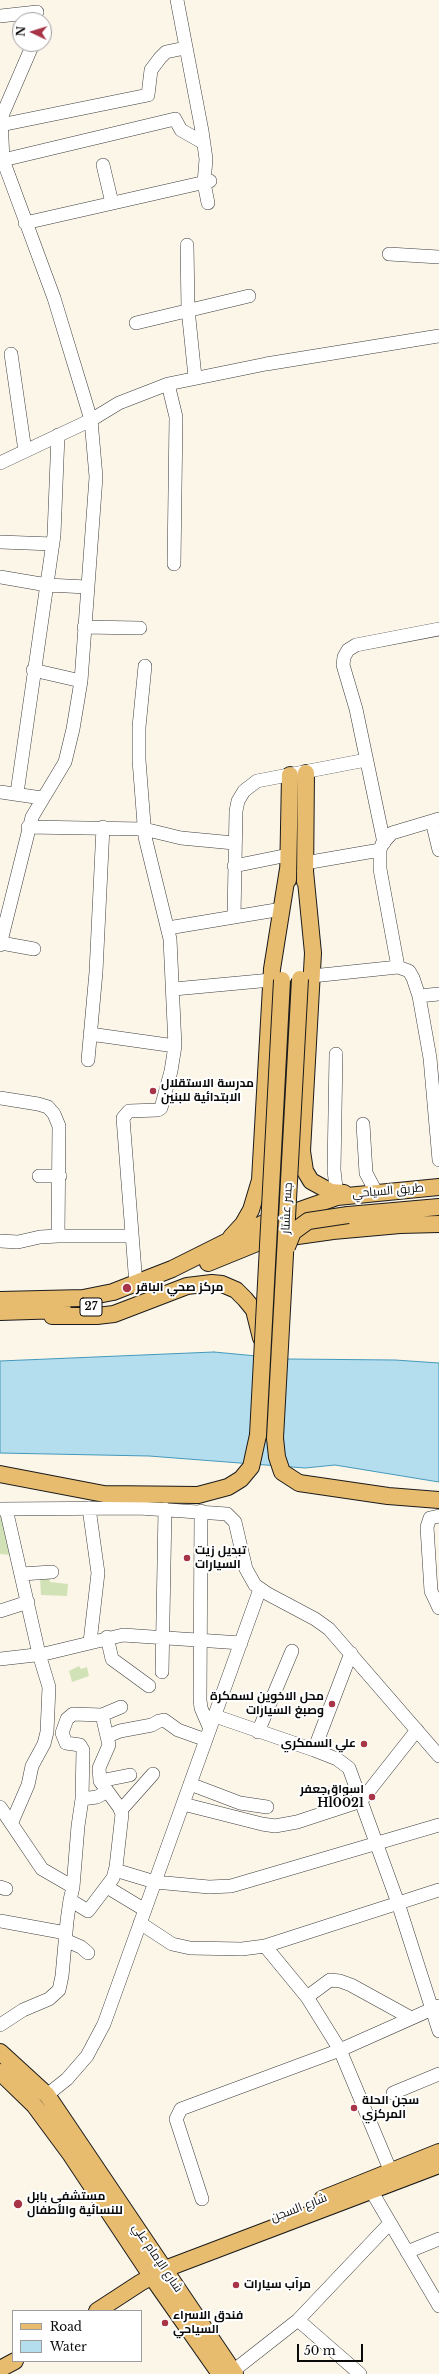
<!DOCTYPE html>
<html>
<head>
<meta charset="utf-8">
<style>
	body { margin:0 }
	#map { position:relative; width:439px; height:2374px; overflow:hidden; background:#fcf6e9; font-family:"Libre Baskerville",serif }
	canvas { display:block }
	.legend { position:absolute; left:12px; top:2310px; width:130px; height:52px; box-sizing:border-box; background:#fff; border:1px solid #9d9d9d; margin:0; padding:5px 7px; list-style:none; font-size:12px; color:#0a0a0a }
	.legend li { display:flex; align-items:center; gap:8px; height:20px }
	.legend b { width:20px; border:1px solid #9d9d9d }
	.north { position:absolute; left:12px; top:12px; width:40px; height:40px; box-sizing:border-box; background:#fff; border:1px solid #9d9d9d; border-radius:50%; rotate:274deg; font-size:11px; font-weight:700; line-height:16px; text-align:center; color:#0a0a0a }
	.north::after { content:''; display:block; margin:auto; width:14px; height:18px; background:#a73447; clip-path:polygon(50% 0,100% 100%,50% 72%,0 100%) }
	.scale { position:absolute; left:297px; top:2344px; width:66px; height:18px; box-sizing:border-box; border:2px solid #0a0a0a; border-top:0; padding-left:5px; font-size:12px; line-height:14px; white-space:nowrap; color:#0a0a0a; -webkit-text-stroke:3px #fff; paint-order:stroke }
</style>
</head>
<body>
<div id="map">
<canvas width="439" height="2374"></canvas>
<ul class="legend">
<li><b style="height:5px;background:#e7bc6e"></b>Road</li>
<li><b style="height:11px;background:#b4deed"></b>Water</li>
</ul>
<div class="north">N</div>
<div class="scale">50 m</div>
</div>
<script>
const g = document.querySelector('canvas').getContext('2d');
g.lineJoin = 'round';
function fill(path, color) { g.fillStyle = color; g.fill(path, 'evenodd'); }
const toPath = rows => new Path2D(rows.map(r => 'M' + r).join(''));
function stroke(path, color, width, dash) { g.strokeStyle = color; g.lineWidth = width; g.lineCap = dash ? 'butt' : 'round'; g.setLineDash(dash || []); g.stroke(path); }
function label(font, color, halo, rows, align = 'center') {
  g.font = font + ' "Libre Baskerville",Cairo,serif'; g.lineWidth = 4; g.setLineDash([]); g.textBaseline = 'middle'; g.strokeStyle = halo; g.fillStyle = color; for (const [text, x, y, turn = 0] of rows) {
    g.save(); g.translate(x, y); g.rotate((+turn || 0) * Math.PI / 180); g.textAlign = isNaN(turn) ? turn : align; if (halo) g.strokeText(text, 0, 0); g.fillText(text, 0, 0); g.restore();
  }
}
const green = toPath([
	[0,1511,1,1511,10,1555,0,1554],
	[49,1576,50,1582,68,1584,67,1596,41,1595,40,1577],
	[79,1666,81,1669,87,1667,89,1676,72,1682,69,1671]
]);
const water = toPath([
	[214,1352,288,1359,395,1360,439,1363,439,1482,335,1465,305,1468,149,1456,0,1453,0,1361,214,1352]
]);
const minor = toPath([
	[177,0,202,131,206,159,204,183,208,203],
	[0,16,37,12],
	[1,125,148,95,151,70,160,58,166,52,185,48],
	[3,160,175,119,181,130,204,143],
	[103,165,112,203],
	[25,223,210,181],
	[187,245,188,309,195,377],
	[389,254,439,257],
	[136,323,249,296],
	[11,354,25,451],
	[168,384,176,417,174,564],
	[0,463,91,420,119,403,168,384,266,364,439,336],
	[0,542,53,544],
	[0,577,47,585,87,587],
	[84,627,140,628],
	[33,670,81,681],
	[0,792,42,798],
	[17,793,54,535,58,435],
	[432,821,439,850],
	[28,827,144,829,181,838,234,843],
	[384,843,356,709,343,665,344,657,348,650,356,645,439,629],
	[305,863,380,850],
	[234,866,288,855],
	[234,917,236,811,238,801,244,791,257,781,366,760],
	[168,928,282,909],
	[1,943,34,949],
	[0,945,32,817,65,762,73,729,81,681,96,477,91,420,82,390,54,298,3,160,1,118,33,44],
	[398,967,380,869,380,850,382,844,392,833,439,819],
	[312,976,398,967,409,971,413,978,419,996,430,1058,439,1160],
	[174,989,271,980],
	[419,996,439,994],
	[90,1034,175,1046],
	[336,1054,334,1170,337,1197],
	[88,1060,96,972,103,827],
	[0,1098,38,1104,48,1107,54,1114,59,1126,58,1236],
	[363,1124,366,1173,376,1192],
	[39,1176,60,1176],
	[0,1241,18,1242,40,1237,58,1236,131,1236],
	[136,1285,123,1118,129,1111,158,1110,161,1108,171,1071,175,1046,170,939,145,837,139,760,139,727,145,666],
	[89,1508,98,1573,90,1642],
	[0,1509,139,1508,227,1514,235,1522,246,1569,255,1585,268,1594,315,1619,329,1629,439,1756],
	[6,1509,39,1654,49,1687,47,1732,44,1744,32,1766,28,1785,12,1822],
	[201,1511,200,1700,201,1708,210,1729],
	[439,1516,430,1518,427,1527,431,1591,439,1608],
	[21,1574,52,1572],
	[0,1611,28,1602],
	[107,1637,112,1659,149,1686],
	[0,1659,44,1654,123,1635,241,1643],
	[162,1672,165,1509],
	[102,1715,121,1707],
	[215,1716,314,1750,337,1759,349,1768,398,1903,439,2031],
	[258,1732,292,1651],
	[108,1736,120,1731,152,1725,159,1721,164,1720,178,1730,206,1740],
	[314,1750,351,1653],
	[100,1781,130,1775],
	[190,1784,240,1803,267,1807],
	[82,1799,97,1797,106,1792],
	[183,1804,262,1824,275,1826,297,1822,361,1801,417,1730],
	[0,1807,42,1869,73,1887],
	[121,1810,153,1774],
	[115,1870,155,1882,209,1887,231,1886,439,1825],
	[0,1887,6,1889],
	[107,1887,145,1910],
	[0,1921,66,1933],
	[140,1923,172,1944,190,1948,242,1949,265,1946,439,1890],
	[65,1940,81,1947,88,1953],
	[265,1946,307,1997,340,2050,391,2172],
	[307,1997,330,1980,340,1981,351,1985,411,2018],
	[0,2025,23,2010,49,1999,59,1990,62,1976,67,1921,70,1900,73,1887,78,1826,82,1799,83,1750,80,1745,66,1743,62,1733,67,1719,73,1714,102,1715,109,1745,99,1768,100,1781,119,1807,122,1814,116,1867,113,1878,88,1911,70,1900],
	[393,2093,439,2074],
	[47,2095,67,2079,87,2056,104,2024,260,1589],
	[372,2192,439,2306],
	[202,2199,176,2119,181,2109,340,2050,439,2006],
	[407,2252,439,2239],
	[298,2320,360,2374],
	[233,2371,298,2320,390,2223]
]);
const major = toPath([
	[305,871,313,953,302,1151,305,1171,311,1181,331,1192,344,1193],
	[288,880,290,775],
	[305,882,306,773],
	[348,1215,439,1207],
	[231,1237,243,1224,251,1210,260,1180,272,969,288,869],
	[208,1263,262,1241,333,1231,400,1225,439,1224],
	[0,1300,83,1298,113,1292,172,1269,266,1222,337,1197,439,1187],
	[0,1312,63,1310],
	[52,1316,97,1316,114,1314,187,1286,212,1283,222,1284,236,1290,245,1299,254,1310,261,1338],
	[275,1438,277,1457,282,1472,299,1483,388,1496,439,1500],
	[0,1474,104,1494,198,1495,228,1487,241,1479,251,1467,258,1435],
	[0,2052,47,2095,235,2374],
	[0,2072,34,2105,71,2155,152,2277,220,2374],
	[322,2199,439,2152],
	[97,2311,140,2283,165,2269,439,2165],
	[0,2369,15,2361]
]);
const majorBridge = toPath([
	[287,1247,293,1232,308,1221,348,1215],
	[258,1435,282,980],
	[275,1438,300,979]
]);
const markers = [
	[153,1091,4,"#a73447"],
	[127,1288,5,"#a73447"],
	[187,1558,4,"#a73447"],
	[332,1704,4,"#a73447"],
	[364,1744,4,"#a73447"],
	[372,1797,4,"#a73447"],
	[354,2108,4,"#a73447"],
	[18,2204,5,"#a73447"],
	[236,2285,4,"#a73447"],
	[165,2323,4,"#a73447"]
];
const shields = [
	[91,1307,22]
];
const shieldNames = [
	["27",91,1307]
];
const poiNames = [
	["مدرسة الاستقلال",161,1084],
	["الابتدائية للبنين",161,1098],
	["مركز صحي الباقر",136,1288],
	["تبديل زيت",195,1551],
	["السيارات",195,1565],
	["محل الاخوين لسمكرة",324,1697,"right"],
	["وصبغ السيارات",324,1711,"right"],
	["علي السمكري",356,1744,"right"],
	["اسواق‌جعفر",364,1790,"right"],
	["Hl0021",364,1804,"right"],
	["سجن الحلة",362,2101],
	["المركزي",362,2115],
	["مستشفى بابل",27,2197],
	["للنسائية والأطفال",27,2211],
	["مرآب سيارات",244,2285],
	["فندق الاسراء",173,2316],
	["السياحي",173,2330]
];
const streetNames = [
	["طريق السياحي",388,1191,-5],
	["جسر عشتار",287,1208,-87],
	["شارع السجن",299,2208,-21],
	["شارع الإمام علي",157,2258,56]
];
fill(green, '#d2e2b7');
fill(water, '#b4deed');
stroke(water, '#49b', 1);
stroke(minor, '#3d3d3d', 14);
stroke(major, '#1b1b1b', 18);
stroke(minor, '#fff', 13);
stroke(major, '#e7bc6e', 16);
stroke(majorBridge, '#1b1b1b', 18, []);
stroke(majorBridge, '#e7bc6e', 16);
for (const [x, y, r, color] of markers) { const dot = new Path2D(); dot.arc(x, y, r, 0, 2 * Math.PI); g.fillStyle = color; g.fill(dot); stroke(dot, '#fff', 1.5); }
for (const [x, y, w] of shields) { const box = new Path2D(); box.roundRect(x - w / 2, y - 9, w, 18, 3); g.fillStyle = '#fff'; g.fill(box); stroke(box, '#0a0a0a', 1); }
label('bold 11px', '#0a0a0a', null, shieldNames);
label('bold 12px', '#0a0a0a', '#fff', poiNames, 'left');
label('12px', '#0a0a0a', '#fff', streetNames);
</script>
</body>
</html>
